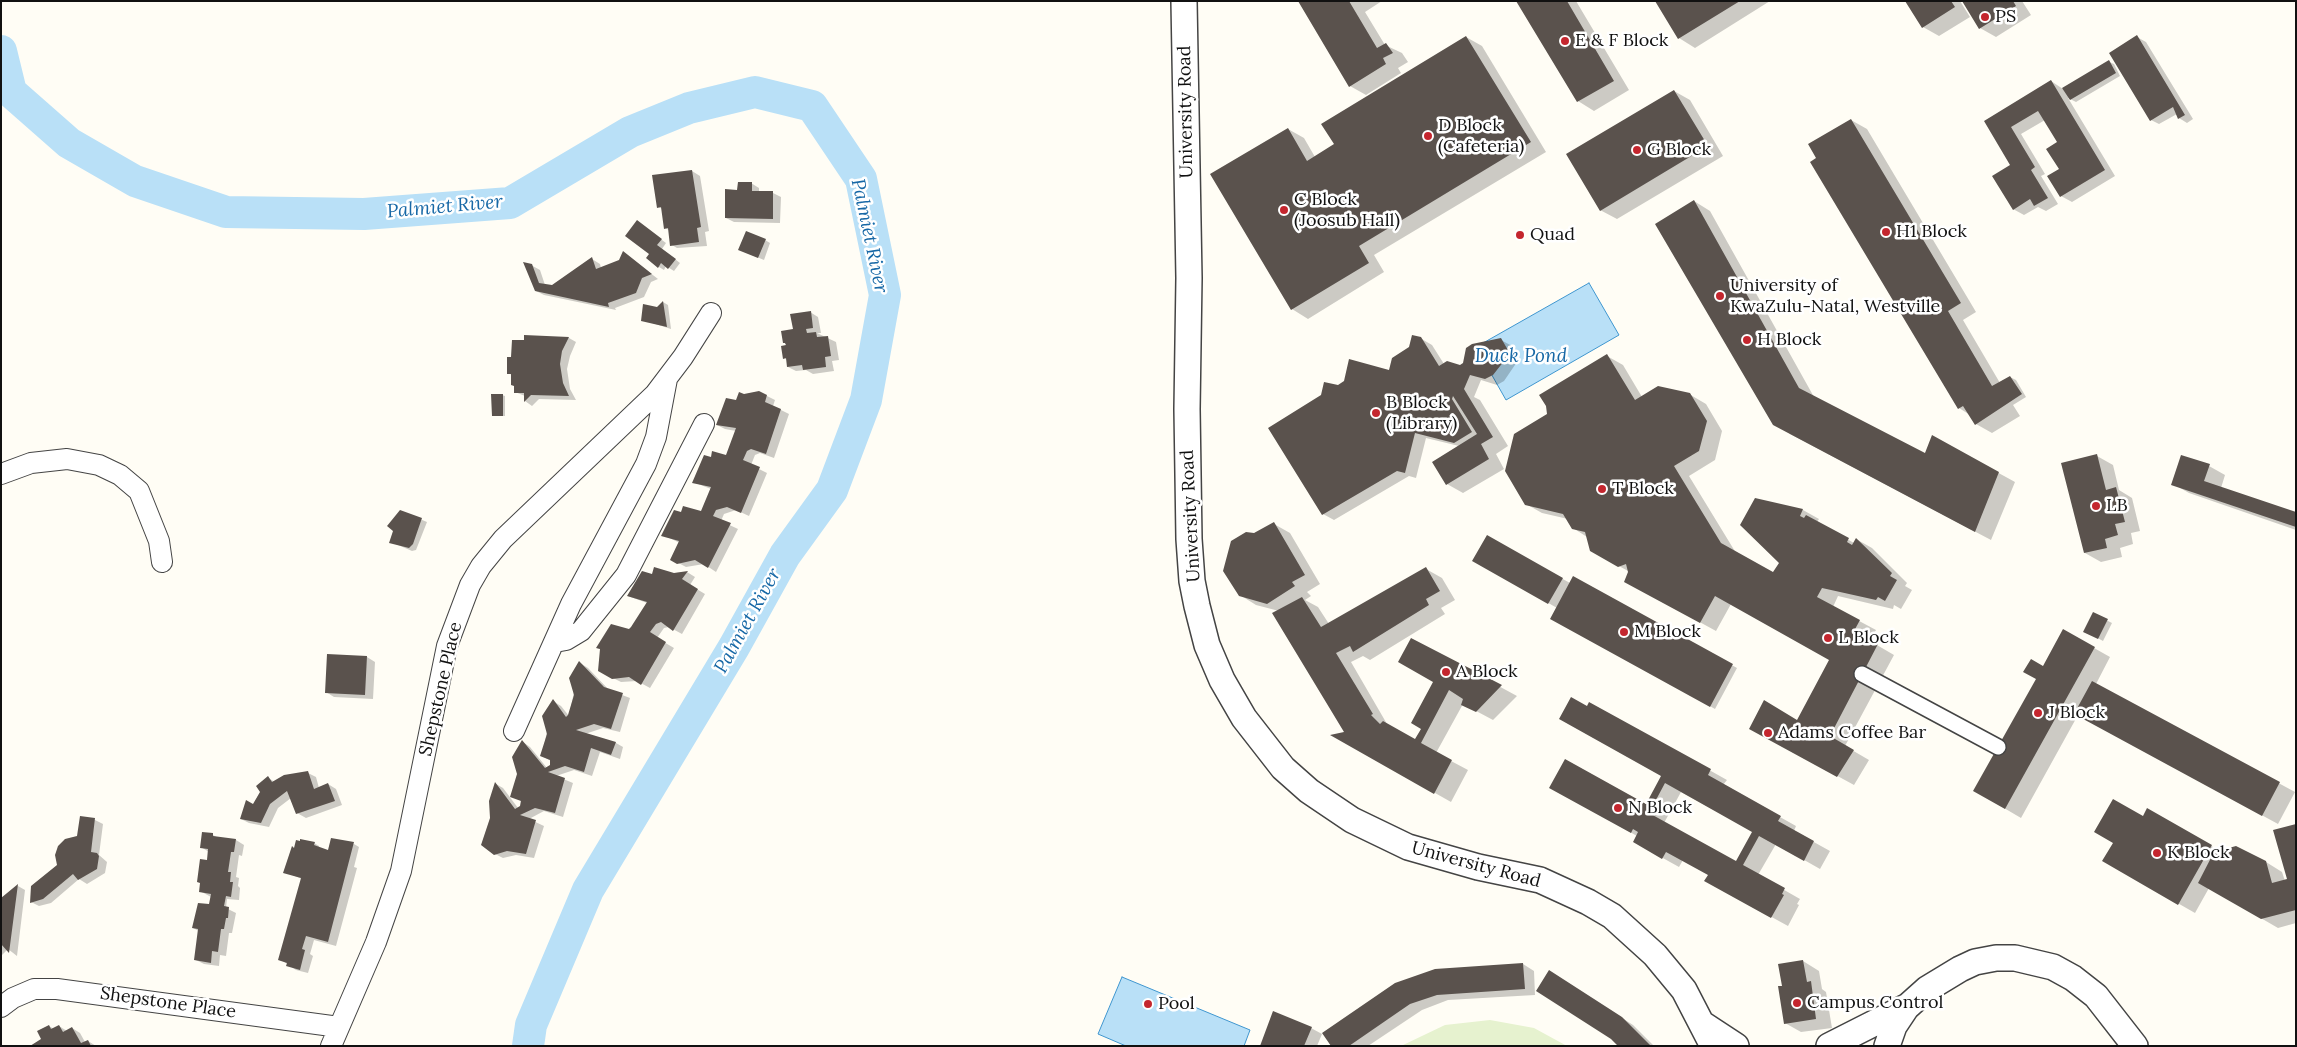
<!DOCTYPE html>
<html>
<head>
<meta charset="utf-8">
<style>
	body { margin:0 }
	#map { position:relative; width:2297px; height:1047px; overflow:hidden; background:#fffdf5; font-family:Lora,serif }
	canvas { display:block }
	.frame { position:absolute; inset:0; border:2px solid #111; pointer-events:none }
</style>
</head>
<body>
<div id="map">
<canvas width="2297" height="1047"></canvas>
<div class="frame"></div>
</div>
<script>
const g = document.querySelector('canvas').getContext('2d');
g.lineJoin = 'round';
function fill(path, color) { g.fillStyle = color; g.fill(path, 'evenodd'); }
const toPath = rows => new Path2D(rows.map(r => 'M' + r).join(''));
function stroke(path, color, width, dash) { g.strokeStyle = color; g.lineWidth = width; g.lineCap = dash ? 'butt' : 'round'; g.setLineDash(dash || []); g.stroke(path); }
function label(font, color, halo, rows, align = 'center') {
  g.font = font + ' Lora,serif'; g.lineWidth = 5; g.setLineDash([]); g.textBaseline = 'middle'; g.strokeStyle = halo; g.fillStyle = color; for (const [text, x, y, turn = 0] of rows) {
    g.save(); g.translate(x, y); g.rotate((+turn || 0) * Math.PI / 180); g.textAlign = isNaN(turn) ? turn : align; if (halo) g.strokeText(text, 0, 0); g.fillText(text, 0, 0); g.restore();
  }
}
const pitch = toPath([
	[1490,1020,1534,1028,1567,1046,1401,1046,1445,1025]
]);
const water = toPath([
	[1589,283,1619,335,1506,400,1476,347,1589,283],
	[1122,977,1250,1030,1244,1046,1126,1046,1098,1034,1122,977]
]);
const shadow = toPath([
	[1299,1,1382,1,1365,12,1385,45,1402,53,1408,62,1398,68,1401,73,1366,95,1350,86],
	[1518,1,1576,1,1629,90,1594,111,1578,101],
	[1657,1,1770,1,1695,48,1679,38],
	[1907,1,1960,1,1970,17,1939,36,1923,27],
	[1963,1,2022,1,2031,15,1996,37,1980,28],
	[1466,37,1482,46,1546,152,1374,255,1384,272,1308,319,1292,309,1212,175,1288,129,1304,138,1315,157,1336,144],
	[2137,37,2146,42,2193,119,2187,123,2179,118,2177,114,2159,124,2151,120],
	[2109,62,2114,64,2120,76,2076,102,2068,98,2115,176,2072,202,2061,196,2059,142,2045,120,2021,134,2045,174,2041,176,2058,204,2046,211,2038,207,2024,215,2013,209,2012,166,1985,121,2051,81,2063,89],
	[1674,91,1690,100,1723,156,1617,219,1600,210],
	[1851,120,1867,129,1976,312,1963,320,2000,383,2010,377,2016,380,2026,397,2013,405,2020,416,1992,433,1976,424,1970,415,1959,408],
	[692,171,700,176,709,231,705,232,707,246,677,248,672,245,669,230,665,228,663,209,658,207],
	[751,183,759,188,759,192,773,193,781,197,780,223,734,222,726,218,739,191],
	[1694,201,1710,211,1814,397,1925,454,1933,437,2015,482,1991,540,1790,434],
	[642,225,666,243,662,249,680,263,674,271,666,266,664,270,659,267,651,254],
	[765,240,770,243,764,260,740,250],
	[631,258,658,279,651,282,644,297,615,308,616,310,544,295,536,291,531,265,540,270,545,285,552,286,592,259,600,264,601,268],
	[663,302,668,305,671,329,643,320],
	[810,312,818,317,821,333,817,333,836,342,839,360,832,361,834,371,813,374,806,370,796,371,788,367,787,360,784,358,787,346,784,342],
	[525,337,569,338,576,342,570,356,567,369,570,389,576,400,539,399,532,406,525,401,525,396,515,392,512,375,508,373,512,358,525,341],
	[1420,338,1432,345,1444,364,1460,366,1501,340,1512,346,1519,359,1504,381,1497,385,1481,380,1474,397,1480,400,1508,446,1496,454,1504,469,1463,493,1447,484,1459,446,1426,438,1416,478,1409,476,1334,520,1323,514,1338,386,1390,372],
	[1607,356,1623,365,1642,397,1689,394,1706,404,1722,431,1715,460,1689,476,1736,553,1774,574,1780,563,1755,500,1803,510,1819,519,1817,522,1854,543,1856,539,1872,548,1907,583,1905,586,1912,590,1901,609,1894,605,1893,609,1838,596,1833,607,1876,630,1870,641,1894,655,1845,746,1869,760,1854,785,1766,737,1797,721,1831,660,1731,604,1716,631,1641,590,1630,572,1591,551,1587,537,1573,528,1568,519,1542,513,1526,504,1549,415],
	[502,395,505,396,505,416,495,416,493,415],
	[767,396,775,400,773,406,789,414,774,458,760,453,755,455,751,465,767,473,749,516,736,510,724,514,721,521,738,529,716,572,704,564,686,567,671,559,680,543,663,535,682,513,702,513,711,489,693,482,712,459,726,456,736,431,725,429,717,425,737,401],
	[2097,456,2113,465,2119,490,2132,498,2140,531,2131,533,2133,544,2120,548,2122,557,2101,562,2085,553],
	[2209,466,2225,475,2221,488,2296,514,2296,530,2189,493,2173,484],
	[401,511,427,522,416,550,412,551,391,542],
	[1274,524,1290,533,1320,584,1307,592,1311,596,1305,600,1318,607,1329,624,1426,569,1442,578,1455,600,1441,608,1445,614,1370,660,1363,656,1351,662,1387,724,1416,741,1422,728,1434,682,1412,639,1517,696,1493,720,1463,704,1436,753,1468,770,1451,802,1334,736,1345,732,1279,611,1256,605,1240,595,1254,535],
	[1487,537,1570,583,1573,578,1737,668,1715,709,1551,618,1557,608,1474,560],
	[687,572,695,577,690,585,705,594,682,634,669,627,664,628,657,638,674,648,650,688,637,681,621,682,599,671,602,650,597,648,630,631,647,603,628,596,653,575],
	[2094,614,2112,623,2103,641,2085,631],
	[2064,631,2110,657,2096,684,2295,792,2278,824,2078,715,2021,818,1975,791],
	[367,657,375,662,373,699,334,697,326,692],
	[580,663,588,668,609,690,630,698,620,732,603,728,585,734,616,743,623,747,620,759,600,752,592,776,574,770,556,776,573,783,563,817,544,811,529,819,544,826,534,858,516,855,503,858,495,854,491,818,496,784,503,788,518,808,521,806,518,774,523,742,530,747,547,768,551,765,551,761,542,756,553,701,561,706,569,716],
	[1590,703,1727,780,1723,785,1796,826,1794,831,1830,851,1820,869,1776,844,1758,875,1800,899,1797,904,1799,905,1788,926,1706,881,1710,875,1683,860,1679,867,1634,842,1637,836,1551,787,1646,806,1663,776,1587,708],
	[1681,792,1754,832,1737,863,1664,823],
	[308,773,316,777,319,788,328,784,336,789,342,805,306,818,297,813,291,798,278,808,269,827,249,823,241,819,253,805,268,778,275,782],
	[2148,810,2220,851,2266,862,2282,872,2285,881,2289,880,2296,825,2296,923,2278,928,2209,888,2195,913,2104,861,2144,818],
	[81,818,95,820,103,824,99,855,107,862,105,873,87,884,79,879,51,903,39,906,31,902,78,837],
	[213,835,218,838,236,840,244,845,242,856,239,855,236,877,239,878,238,886,240,888,239,900,227,899,226,908,236,913,232,933,229,933,226,956,220,955,219,966,204,964,196,960,199,931,193,928,210,906,211,897,200,891,209,852,201,847],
	[314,843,319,846,319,848,329,852,354,844,359,847,354,867,357,868,336,946,314,940,310,954,313,956,308,973,296,970,280,959,302,879,285,872,295,849],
	[18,886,25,890,17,956,8,949,2,955,1,900],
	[1803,961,1819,971,1822,989,1826,992,1832,1028,1801,1032,1785,1023,1783,987],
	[1523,964,1534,971,1535,995,1448,1000,1422,1010,1368,1046,1332,1046,1324,1033],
	[1560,978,1633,1025,1654,1046,1619,1046],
	[49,1026,54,1029,59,1026,67,1031,72,1028,80,1033,85,1042,88,1041,96,1046,33,1046,43,1040],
	[1311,1028,1322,1034,1317,1046,1261,1046]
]);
const river = toPath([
	[1,51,11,92,69,143,135,181,226,212,364,214,510,203,630,132,689,108,755,92,812,106,861,179,885,295,866,400,832,490,785,555,734,647,588,890,531,1025,528,1046]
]);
const building = toPath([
	[1298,1,1349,1,1377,48,1386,43,1393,53,1383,58,1386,64,1349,87],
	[1516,1,1567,1,1614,81,1577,102],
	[1655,1,1740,1,1678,39],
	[1905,1,1951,1,1955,7,1922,28],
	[1962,1,2013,1,2016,6,1979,29],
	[2137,35,2185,115,2178,119,2173,107,2150,121,2109,53],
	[1466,36,1531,142,1359,246,1369,263,1291,310,1210,174,1288,128,1307,161,1334,144,1321,124],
	[2109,60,2116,73,2070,100,2062,88],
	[2051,80,2105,170,2060,197,2047,176,2059,169,2046,149,2057,142,2038,111,2011,127,2035,167,2031,170,2048,198,2034,206,2030,199,2013,210,1992,176,2010,165,1984,121],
	[1674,90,1708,146,1600,211,1566,154],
	[1851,119,1961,303,1948,311,1992,386,2010,376,2022,394,1975,425,1963,406,1958,409,1810,162,1816,158,1808,144],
	[692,170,701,227,697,228,699,242,670,246,668,228,664,229,661,207,657,208,652,175],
	[738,182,752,182,752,191,773,191,773,219,725,218,725,189,737,190],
	[1694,200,1799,388,1925,453,1932,435,1999,472,1975,532,1773,425,1655,224],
	[637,220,662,239,657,245,676,259,668,269,661,263,658,268,646,258,649,254,625,236],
	[746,231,766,239,758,258,738,250],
	[623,251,652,274,642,278,636,293,608,303,609,307,535,291,523,262,532,264,539,283,552,285,592,257,596,269,619,260],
	[663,301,667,327,641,321,643,304,657,307],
	[811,311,813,328,806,329,807,333,816,332,817,337,828,336,831,356,825,357,826,367,803,370,802,365,787,367,786,358,783,359,781,346,786,345,785,343,783,343,781,331,793,329,790,314],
	[524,335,569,337,562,351,560,364,563,383,569,396,531,395,524,402,524,393,514,393,514,386,511,385,511,374,507,374,507,357,511,357,512,340,524,340],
	[1412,335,1421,337,1439,366,1447,361,1460,365,1463,363,1466,348,1472,344,1501,338,1509,352,1504,361,1493,375,1485,379,1470,375,1464,389,1493,437,1481,444,1489,459,1446,485,1432,462,1477,434,1453,396,1452,399,1472,432,1454,443,1415,433,1405,473,1397,471,1322,515,1268,428,1321,395,1324,382,1338,385,1344,381,1349,359,1389,370,1392,358,1409,347],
	[1607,354,1635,400,1658,386,1690,393,1707,421,1699,451,1674,466,1721,543,1773,572,1779,563,1740,525,1755,498,1803,509,1800,516,1804,518,1806,515,1849,538,1847,542,1852,545,1856,538,1892,573,1890,576,1897,580,1885,601,1878,597,1876,600,1822,588,1817,597,1860,620,1854,631,1878,644,1830,736,1854,750,1837,777,1749,729,1764,700,1797,720,1829,660,1715,596,1700,623,1624,582,1628,572,1626,564,1618,567,1590,551,1585,532,1572,529,1563,514,1525,505,1505,471,1514,434,1547,414,1546,406,1539,395],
	[759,391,767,395,765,402,781,409,766,454,751,449,747,451,743,460,760,467,741,513,727,507,716,510,713,516,731,523,708,568,695,560,677,564,670,560,679,541,661,536,674,510,681,512,683,506,701,511,711,487,692,483,704,455,711,457,712,451,726,455,736,428,716,425,726,398,736,400,739,392,744,394],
	[491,394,503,394,503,416,492,416],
	[2097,454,2106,490,2116,487,2125,522,2115,524,2118,535,2105,539,2107,548,2084,553,2061,463],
	[2181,455,2210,464,2204,481,2296,512,2296,527,2171,485],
	[400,510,422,518,413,544,409,548,389,543,393,531,387,526],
	[1274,522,1305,575,1292,582,1295,586,1267,604,1239,596,1223,571,1231,541,1246,532,1254,533],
	[1487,535,1563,578,1548,604,1472,561],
	[654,567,674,573,688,571,682,579,698,589,673,631,661,622,656,624,650,632,666,642,641,685,629,677,612,679,598,671,600,649,596,648,611,624,629,629,631,627,647,602,627,596,642,571,652,574],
	[1426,567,1440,591,1426,599,1429,605,1353,652,1350,646,1336,653,1373,714,1371,715,1380,724,1383,721,1415,739,1421,729,1411,723,1433,682,1398,662,1411,638,1502,685,1476,712,1461,705,1463,699,1449,690,1421,743,1452,760,1434,794,1330,735,1344,732,1272,613,1302,597,1321,627],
	[1573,576,1733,664,1710,707,1550,619],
	[2093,612,2108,619,2098,639,2083,632],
	[2063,629,2095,647,2005,809,1973,791,2036,679,2023,672,2031,659,2043,666],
	[327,654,367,656,365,695,325,693],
	[579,661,604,687,623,693,611,729,594,724,576,730,616,742,611,755,591,748,584,772,565,766,548,772,565,778,555,813,535,808,520,815,536,820,526,854,507,851,494,855,481,845,490,818,489,801,495,782,515,809,520,806,521,801,510,797,517,774,512,757,522,740,545,768,550,765,550,760,540,756,547,734,542,716,553,699,566,717,568,715,574,695,569,678],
	[2092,681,2280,782,2262,816,2074,714],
	[1571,697,1587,706,1589,702,1711,769,1708,775,1781,816,1778,821,1814,841,1804,861,1759,836,1743,865,1785,888,1782,894,1784,895,1771,918,1704,881,1708,875,1666,852,1662,859,1633,842,1638,832,1633,829,1631,833,1549,788,1565,759,1646,804,1661,776,1559,719],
	[1665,783,1752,832,1736,861,1649,813],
	[308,771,314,789,328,783,335,801,296,814,287,791,270,804,261,823,240,819,246,800,253,804,260,792,256,786,268,776,272,782,284,775],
	[2113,799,2143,816,2147,808,2212,845,2178,905,2102,861,2113,843,2094,832],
	[80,816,95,818,91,852,97,853,99,856,97,869,78,880,73,874,43,899,30,903,31,886,57,865,55,855,58,846,65,839,77,836],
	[2296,824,2296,910,2261,919,2198,883,2214,852,2236,846,2266,861,2272,883,2287,879,2273,830],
	[202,832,213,833,213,836,236,839,234,852,231,852,228,872,231,872,230,882,233,882,231,897,226,896,224,906,229,907,228,918,226,918,224,929,221,929,218,952,212,951,211,963,194,960,198,929,192,928,198,903,209,904,211,894,199,892,200,883,197,882,200,859,207,860,208,849,200,848],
	[331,838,354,842,328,942,306,936,302,949,305,950,300,970,286,966,287,963,278,960,301,878,283,873,292,846,294,848,296,840,300,841,300,839,315,842,314,845,328,850],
	[18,884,9,953,1,944,1,898],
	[1803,960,1807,982,1811,981,1816,1019,1784,1024,1778,986,1782,986,1778,964],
	[1523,963,1525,989,1437,995,1410,1004,1349,1046,1331,1046,1322,1033,1395,983,1435,969],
	[1549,970,1622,1017,1651,1046,1618,1046,1611,1039,1536,991],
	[1273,1011,1312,1027,1304,1046,1260,1046],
	[49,1025,51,1029,59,1025,63,1032,72,1027,81,1043,88,1040,91,1046,30,1046,41,1039,37,1031]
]);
const pedestrian = toPath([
	[1862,674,1998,747]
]);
const minor = toPath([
	[1,474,31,463,67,459,99,465,120,475,139,491,159,541,162,562],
	[555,642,566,640,581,631,626,575,704,424],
	[514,731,571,604,646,464,656,437,667,379],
	[1,1007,13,998,34,989,57,989,339,1027],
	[331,1046,376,942,401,871,447,646,470,585,481,566,503,539,655,394,683,357,711,313]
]);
const tertiary = toPath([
	[1184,1,1189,278,1187,409,1189,539,1192,581,1197,606,1207,645,1222,680,1244,718,1283,768,1309,791,1352,820,1408,847,1478,867,1540,880,1588,902,1612,916,1655,955,1684,990,1713,1046],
	[1704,1025,1736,1046],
	[1829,1046,1908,1006,1927,989,1960,969,1975,962,1996,958,2015,958,2053,967,2073,978,2096,996,2135,1046],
	[1887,1046,1894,1026,1906,1008]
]);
const markers = [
	[1985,17,5,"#c4262e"],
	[1565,41,5,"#c4262e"],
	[1428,136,5,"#c4262e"],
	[1637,150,5,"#c4262e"],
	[1284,210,5,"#c4262e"],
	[1886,232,5,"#c4262e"],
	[1520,235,5,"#c4262e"],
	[1720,296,5,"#c4262e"],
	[1747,340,5,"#c4262e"],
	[1376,413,5,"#c4262e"],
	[1602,489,5,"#c4262e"],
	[2096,506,5,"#c4262e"],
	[1624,632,5,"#c4262e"],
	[1828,638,5,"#c4262e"],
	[1446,672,5,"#c4262e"],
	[2038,713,5,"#c4262e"],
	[1768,733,5,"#c4262e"],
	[1618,808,5,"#c4262e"],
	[2157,853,5,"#c4262e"],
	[1797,1003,5,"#c4262e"],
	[1148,1004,5,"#c4262e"]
];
const poiNames = [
	["PS",1995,17],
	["E & F Block",1575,41],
	["D Block",1438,126],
	["(Cafeteria)",1438,147],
	["G Block",1647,150],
	["C Block",1294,200],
	["(Joosub Hall)",1294,221],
	["H1 Block",1896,232],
	["Quad",1530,235],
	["University of",1730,286],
	["KwaZulu-Natal, Westville",1730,307],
	["H Block",1757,340],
	["B Block",1386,403],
	["(Library)",1386,424],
	["T Block",1612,489],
	["LB",2106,506],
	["M Block",1634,632],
	["L Block",1838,638],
	["A Block",1456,672],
	["J Block",2048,713],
	["Adams Coffee Bar",1778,733],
	["N Block",1628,808],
	["K Block",2167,853],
	["Campus Control",1807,1003],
	["Pool",1158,1004]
];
const streetNames = [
	["University Road",1186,112,-91],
	["University Road",1191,516,-93],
	["Shepstone Place",441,689,-77],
	["University Road",1476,865,15],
	["Shepstone Place",168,1003,8]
];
const waterNames = [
	["Palmiet River",445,207,-5],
	["Palmiet River",869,236,78],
	["Duck Pond",1521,357],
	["Palmiet River",748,621,-61]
];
fill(pitch, '#e6f2cf');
fill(water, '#b9e0f7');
stroke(water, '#3f96cf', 1);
fill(shadow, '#0003');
stroke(river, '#b9e0f7', 32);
fill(building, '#5a524d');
stroke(pedestrian, '#444', 18);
stroke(minor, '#444', 22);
stroke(tertiary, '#444', 28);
stroke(pedestrian, '#fff', 15);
stroke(minor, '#fff', 20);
stroke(tertiary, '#fff', 25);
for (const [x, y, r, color] of markers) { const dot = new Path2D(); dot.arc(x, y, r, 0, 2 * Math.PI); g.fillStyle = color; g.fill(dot); stroke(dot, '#fff', 2); }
label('18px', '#111', '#fff', poiNames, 'left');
label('18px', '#111', '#fff', streetNames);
label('italic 19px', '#1768a6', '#fff', waterNames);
</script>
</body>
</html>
